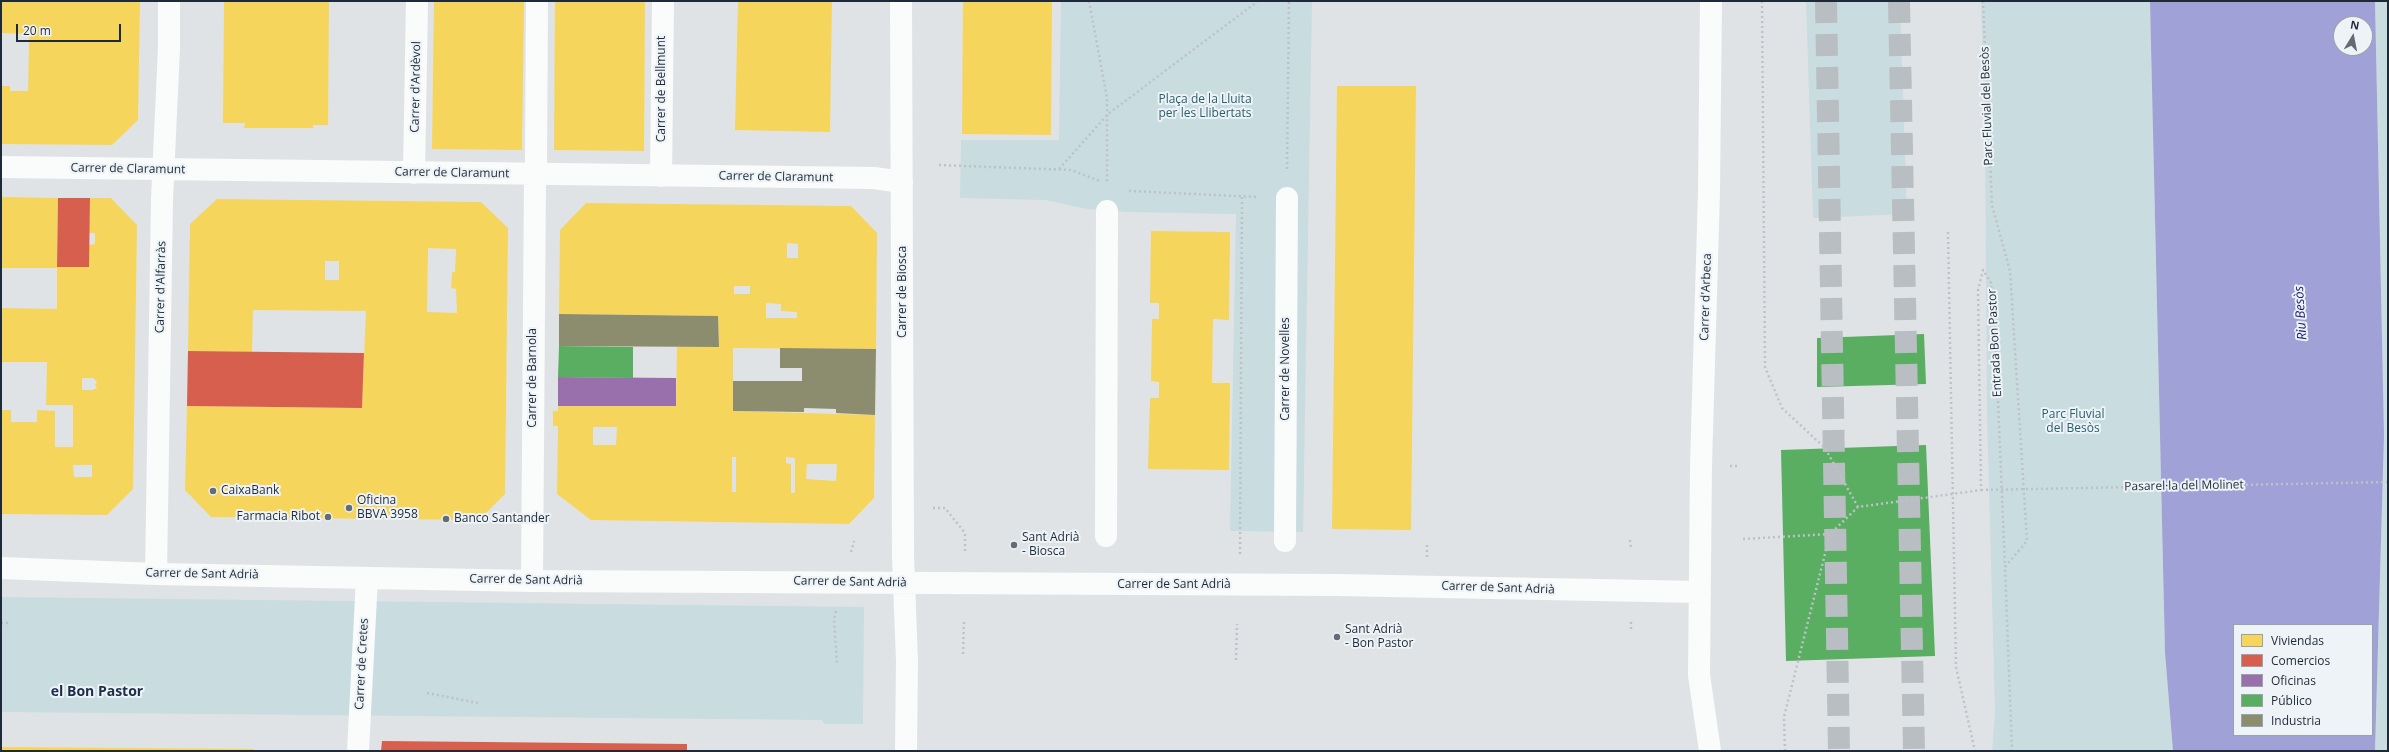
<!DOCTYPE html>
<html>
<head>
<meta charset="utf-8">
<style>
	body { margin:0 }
	#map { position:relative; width:2389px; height:752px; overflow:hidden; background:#e0e3e6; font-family:"Open Sans",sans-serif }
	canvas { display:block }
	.frame { position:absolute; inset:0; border:2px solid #1f2a38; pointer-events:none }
	.legend { position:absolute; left:2233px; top:624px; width:140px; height:112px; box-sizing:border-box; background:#edf3f6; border:1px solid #9ba3aa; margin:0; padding:5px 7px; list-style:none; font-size:12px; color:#1f2a38 }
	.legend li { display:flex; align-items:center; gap:8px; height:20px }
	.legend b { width:20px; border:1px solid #9ba3aa }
	.north { position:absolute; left:2333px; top:16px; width:40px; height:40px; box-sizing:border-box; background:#edf3f6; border:1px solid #9ba3aa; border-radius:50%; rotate:10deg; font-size:11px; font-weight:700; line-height:16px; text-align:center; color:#1f2a38 }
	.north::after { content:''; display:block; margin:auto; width:14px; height:18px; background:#636b75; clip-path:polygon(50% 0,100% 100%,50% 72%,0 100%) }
	.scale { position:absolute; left:16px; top:24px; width:105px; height:18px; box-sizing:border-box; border:2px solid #1f2a38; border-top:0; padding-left:5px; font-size:12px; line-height:14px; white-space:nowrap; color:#1f2a38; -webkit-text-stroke:3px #edf3f6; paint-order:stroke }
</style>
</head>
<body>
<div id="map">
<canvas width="2389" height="752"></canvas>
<div class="frame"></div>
<ul class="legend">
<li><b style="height:11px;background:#f6d55c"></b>Viviendas</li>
<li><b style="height:11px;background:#d6604d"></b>Comercios</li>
<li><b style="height:11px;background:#9970ab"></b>Oficinas</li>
<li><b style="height:11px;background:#5aae61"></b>Público</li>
<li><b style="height:11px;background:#8c8c6e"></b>Industria</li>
</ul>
<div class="north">N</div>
<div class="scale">20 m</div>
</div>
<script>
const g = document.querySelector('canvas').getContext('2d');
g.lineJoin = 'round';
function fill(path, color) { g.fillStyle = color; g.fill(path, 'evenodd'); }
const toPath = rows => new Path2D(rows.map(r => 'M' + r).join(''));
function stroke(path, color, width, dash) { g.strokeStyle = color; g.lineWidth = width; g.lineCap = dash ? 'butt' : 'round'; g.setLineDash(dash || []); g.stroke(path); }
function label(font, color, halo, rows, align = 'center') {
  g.font = font + ' "Open Sans",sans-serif'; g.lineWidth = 4; g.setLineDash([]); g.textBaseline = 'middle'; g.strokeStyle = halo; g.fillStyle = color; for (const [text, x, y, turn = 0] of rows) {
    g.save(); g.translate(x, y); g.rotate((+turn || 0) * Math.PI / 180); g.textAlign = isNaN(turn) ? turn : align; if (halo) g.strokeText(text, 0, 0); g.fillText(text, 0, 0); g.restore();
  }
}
const green = toPath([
	[1061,1,1312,1,1303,532,1230,531,1236,214,1127,212,1087,209,1045,200,960,198,961,140,1059,140],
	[1806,1,1900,1,1907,214,1813,218],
	[1981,1,2150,1,2165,652,2173,751,1992,751,1995,713,1987,414,1985,138],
	[2375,1,2388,1,2388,751,2375,751,2384,435],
	[1,597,864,607,863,724,824,724,822,720,1,712]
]);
const water = toPath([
	[2150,1,2375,1,2384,435,2375,751,2173,751,2165,652],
	[2341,24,2365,24,2365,48,2341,48],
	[2234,625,2372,625,2372,735,2234,735]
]);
const homes = toPath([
	[1,1,140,1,138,120,112,145,1,144,1,86,10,86,10,91,28,91,29,48,29,34,1,33],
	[224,1,329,1,328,125,313,125,313,128,244,128,245,123,223,123],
	[434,1,524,1,522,150,432,149],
	[555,1,645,1,644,151,554,150],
	[738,1,832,1,830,132,735,130],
	[963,1,1052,1,1051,135,962,134],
	[1337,86,1416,86,1411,530,1332,529],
	[1,197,58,198,57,267,89,267,89,245,95,244,95,233,89,233,90,198,111,198,137,225,133,489,107,515,1,514,1,410,11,410,11,422,37,422,37,410,55,411,55,447,73,447,73,405,46,405,47,362,1,362,1,308,57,309,57,268,1,268],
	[82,378,93,378,97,382,95,385,97,388,92,390,82,390],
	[73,465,92,465,92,477,74,477],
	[217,199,481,202,508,228,505,494,479,520,211,517,185,490,187,406,362,408,366,311,253,310,252,352,188,351,190,224],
	[428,248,456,249,455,272,452,272,451,288,456,289,457,313,427,312],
	[325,261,339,261,339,280,325,280],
	[586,203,851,206,877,233,876,349,733,348,733,411,875,415,874,498,849,524,591,520,557,494,558,426,553,426,553,411,558,411,558,406,676,406,677,347,719,347,718,316,559,314,560,230],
	[787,243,798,244,798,258,787,258],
	[734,286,750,286,750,294,734,294],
	[766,303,781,304,781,311,797,312,797,318,766,318],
	[593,427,617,427,616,445,593,445],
	[732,457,736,457,736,492,732,492],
	[786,457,795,458,795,493,791,493,791,464,786,463],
	[807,464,837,464,836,481,806,479],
	[1151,231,1230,232,1229,320,1213,319,1212,383,1230,383,1229,470,1148,469,1150,398,1159,398,1159,382,1151,381,1152,319,1159,319,1159,303,1150,303],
	[1,747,254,749,254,751,1,751]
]);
const shops = toPath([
	[58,198,90,198,89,267,57,267],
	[188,351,364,353,362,408,187,406],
	[382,741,687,744,687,751,381,751]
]);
const offices = toPath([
	[558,377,676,378,676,406,558,406]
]);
const public = toPath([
	[1924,334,1926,384,1817,387,1817,338],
	[559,346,633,347,633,378,558,377],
	[1926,445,1935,656,1786,661,1781,450]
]);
const industry = toPath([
	[559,314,718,316,719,347,559,346],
	[780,348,876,349,875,415,836,413,836,409,804,408,804,412,733,411,733,381,802,381,802,368,780,368]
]);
const highwayTunnel = toPath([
	[1826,1,1839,751],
	[1899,1,1914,751]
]);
const path = toPath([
	[1089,1,1107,98,1107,183],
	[1762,1,1765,367,1782,408,1825,448,1858,507,1981,490,1978,290,1983,270,1991,283,1995,329,2005,567],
	[1983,1,1992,205,2010,271,2027,541,2005,567,2012,751],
	[939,165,1071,170,1100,181],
	[1059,169,1108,114,1258,1],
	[1287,169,1289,1],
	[1129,191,1258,197],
	[1948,232,1956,667,1975,751],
	[1730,466,1738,466],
	[933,508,945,508,965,533,965,554],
	[1743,539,1830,534],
	[1630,540,1631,548],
	[851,552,854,541],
	[1240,554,1242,196],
	[1427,557,1427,544],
	[836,611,834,620,837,664],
	[1,623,8,623],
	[1631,629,1631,619],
	[963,654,964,620],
	[1236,660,1237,624],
	[427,693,478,703],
	[1785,751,1784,717,1830,534,1858,507]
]);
const street = toPath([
	[901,1,903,556,907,661,906,751],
	[536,162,537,1],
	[1,167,874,178,902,182],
	[414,173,417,1],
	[661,176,663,1],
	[1106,536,1107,211],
	[1285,541,1287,198],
	[1,568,156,574,532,581,1337,585,1700,592],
	[156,574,162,199,169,48,169,1],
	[532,581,535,175],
	[358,751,367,578],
	[1710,751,1699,675,1701,466,1709,191,1711,1]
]);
const pathBridge = toPath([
	[1981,490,2388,482]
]);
const markers = [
	[213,491,4,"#636b75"],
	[349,508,4,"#636b75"],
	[328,517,4,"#636b75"],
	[446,519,4,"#636b75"],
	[1014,545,4,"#636b75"],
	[1337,637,4,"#636b75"]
];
const streetNames = [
	["Carrer d'Ardèvol",416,87,-89],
	["Carrer de Bellmunt",662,89,-90],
	["Parc Fluvial del Besòs",1987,106,-92],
	["Carrer de Claramunt",128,169,1],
	["Carrer de Claramunt",452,173,1],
	["Carrer de Claramunt",776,177,1],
	["Carrer d'Alfarràs",161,287,-89],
	["Carrer de Biosca",903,292,-90],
	["Carrer d'Arbeca",1706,297,-88],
	["Entrada Bon Pastor",1995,343,-93],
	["Carrer de Novelles",1286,369,-90],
	["Carrer de Barnola",533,378,-90],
	["Pasarel·la del Molinet",2184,486,-1],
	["Carrer de Sant Adrià",202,574,1],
	["Carrer de Sant Adrià",526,580,1],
	["Carrer de Sant Adrià",850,582,1],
	["Carrer de Sant Adrià",1174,585],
	["Carrer de Sant Adrià",1498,588,2],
	["Carrer de Cretes",362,664,-87]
];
const parkNames = [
	["Plaça de la Lluita",1205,100],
	["per les Llibertats",1205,114],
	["Parc Fluvial",2073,415],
	["del Besòs",2073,429]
];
const poiNames = [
	["CaixaBank",221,491],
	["Oficina",357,501],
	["BBVA 3958",357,515],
	["Farmacia Ribot",320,517,"right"],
	["Banco Santander",454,519],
	["Sant Adrià",1022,538],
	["- Biosca",1022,552],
	["Sant Adrià",1345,630],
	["- Bon Pastor",1345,644]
];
const waterNames = [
	["Riu Besòs",2301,313,-94]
];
const quarterNames = [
	["el Bon Pastor",97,692]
];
fill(green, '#c9dce0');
fill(water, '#a0a1d6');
fill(homes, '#f6d55c');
fill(shops, '#d6604d');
fill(offices, '#9970ab');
fill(public, '#5aae61');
fill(industry, '#8c8c6e');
stroke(highwayTunnel, '#b9bec3', 22, [22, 11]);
stroke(path, '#bec2c8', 2.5, [2, 3]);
stroke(street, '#fafbfb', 22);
stroke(pathBridge, '#bec2c8', 2.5, [2, 3]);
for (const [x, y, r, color] of markers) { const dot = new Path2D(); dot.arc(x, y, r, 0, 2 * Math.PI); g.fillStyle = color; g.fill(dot); stroke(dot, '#edf3f6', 1.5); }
label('12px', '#1f2a38', '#edf3f6', streetNames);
label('12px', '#2a5f6e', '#edf3f6', parkNames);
label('12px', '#1f2a38', '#edf3f6', poiNames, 'left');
label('italic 13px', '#1b1b73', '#edf3f6', waterNames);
label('bold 14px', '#1c2e4a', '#edf3f6', quarterNames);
</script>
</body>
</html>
